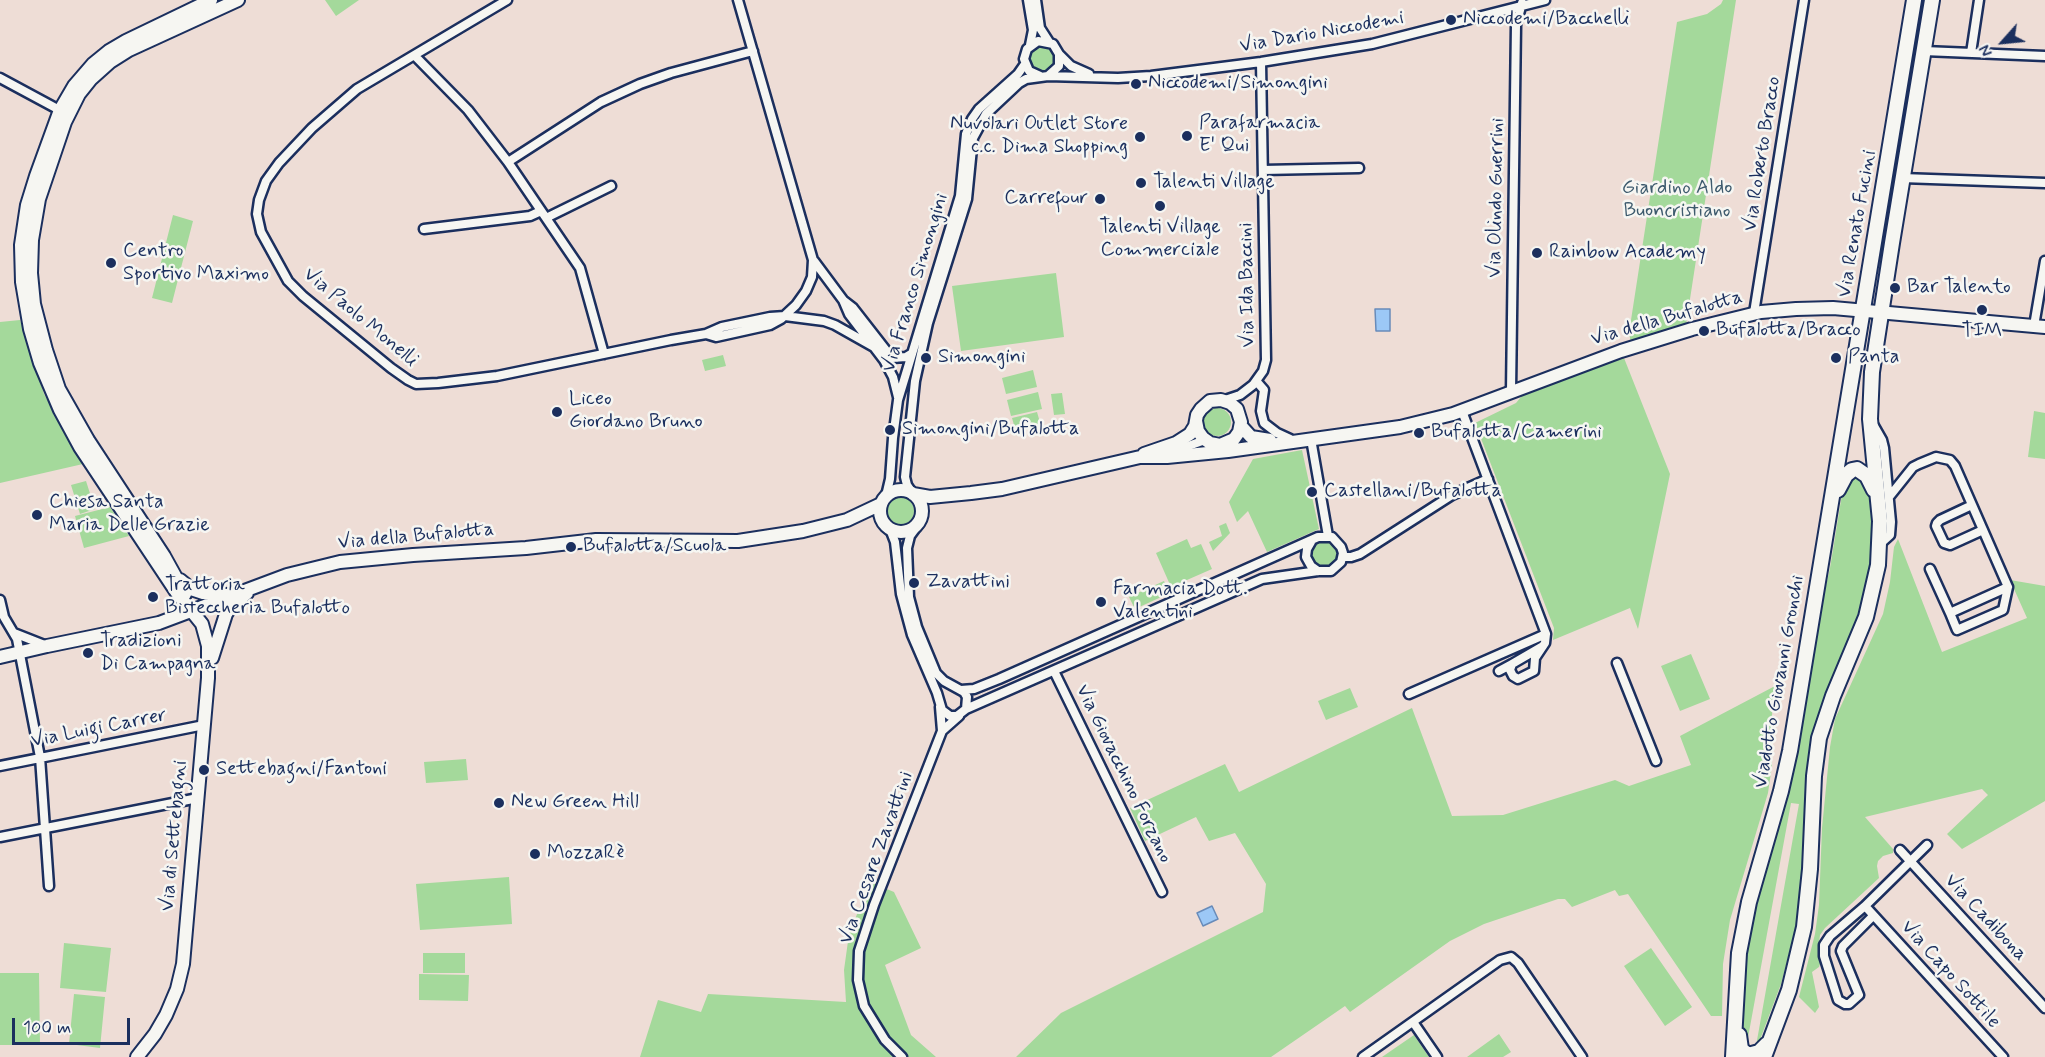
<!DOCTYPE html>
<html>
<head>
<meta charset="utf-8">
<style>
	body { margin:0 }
	#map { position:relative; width:2045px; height:1057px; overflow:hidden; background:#eeddd6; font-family:Mynerve,sans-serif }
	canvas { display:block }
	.north { position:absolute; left:1973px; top:12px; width:60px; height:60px; -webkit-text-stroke:4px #f6f6f2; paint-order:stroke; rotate:243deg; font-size:16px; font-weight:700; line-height:24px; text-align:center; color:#1b2f5e }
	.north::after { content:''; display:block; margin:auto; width:21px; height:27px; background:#1b2f5e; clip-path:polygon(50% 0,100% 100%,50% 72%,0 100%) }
	.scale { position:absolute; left:12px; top:1018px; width:118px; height:27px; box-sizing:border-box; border:3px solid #1b2f5e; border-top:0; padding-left:8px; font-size:18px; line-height:21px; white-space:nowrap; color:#1b2f5e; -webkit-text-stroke:4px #f6f6f2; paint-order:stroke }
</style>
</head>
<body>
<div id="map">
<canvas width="2045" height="1057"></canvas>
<div class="north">N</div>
<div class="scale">100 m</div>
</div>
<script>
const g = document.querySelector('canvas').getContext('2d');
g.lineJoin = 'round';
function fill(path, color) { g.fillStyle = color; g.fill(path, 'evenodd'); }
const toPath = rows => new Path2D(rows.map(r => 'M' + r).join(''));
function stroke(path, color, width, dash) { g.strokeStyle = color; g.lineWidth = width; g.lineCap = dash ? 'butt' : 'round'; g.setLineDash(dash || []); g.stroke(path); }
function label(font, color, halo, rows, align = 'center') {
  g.font = font + ' Mynerve,sans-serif'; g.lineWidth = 5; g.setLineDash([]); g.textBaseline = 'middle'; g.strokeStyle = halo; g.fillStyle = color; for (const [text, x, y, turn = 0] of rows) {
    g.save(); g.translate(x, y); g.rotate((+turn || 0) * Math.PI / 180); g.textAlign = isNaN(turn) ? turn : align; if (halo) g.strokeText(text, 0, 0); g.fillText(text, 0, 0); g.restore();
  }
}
const green = toPath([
	[325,0,359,0,336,16],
	[1723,0,1736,0,1686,325,1631,343,1629,333,1677,22,1707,14,1721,4],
	'1030 59a12 12 0 1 1 24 0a12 12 0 1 1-24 0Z',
	[173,215,193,221,172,303,152,298],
	[1056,273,1064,337,961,351,952,286],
	[20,320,44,394,83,464,0,483,0,322],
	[723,355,726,366,705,371,702,360],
	[1624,358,1670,474,1638,629,1630,608,1553,640,1554,628,1475,423,1516,403,1525,392,1583,371],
	[1033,370,1037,387,1006,394,1002,378],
	[1038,392,1042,409,1011,416,1007,400],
	[1062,393,1065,414,1054,415,1051,394],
	'1203 422a14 14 0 1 1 28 0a14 14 0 1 1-28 0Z',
	[2034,411,2045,413,2045,459,2028,457],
	[1037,412,1041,426,1016,432,1012,418],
	[1302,450,1319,529,1267,552,1248,511,1237,522,1229,502,1253,459],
	[1854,473,1868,486,1872,526,1871,562,1863,609,1830,690,1799,916,1781,984,1758,1045,1756,1046,1799,804,1791,803,1747,1043,1743,1041,1743,1005,1749,926,1830,568,1844,482],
	[86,481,95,509,80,514,71,485],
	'886 511a14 14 0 1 1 28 0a14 14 0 1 1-28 0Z',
	[110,507,129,536,84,548,75,516],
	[1226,523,1230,533,1213,551,1209,542,1222,536,1219,526],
	[1187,539,1191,548,1201,544,1212,569,1171,587,1156,553],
	[1898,539,1942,652,2027,618,2010,580,2045,586,2045,801,1962,849,1947,834,1988,795,1982,789,1865,817,1893,849,1893,853,1883,856,1878,861,1877,866,1879,878,1825,928,1820,935,1818,953,1821,961,1819,967,1812,972,1819,1007,1815,1013,1799,997,1815,934,1819,905,1822,828,1830,747,1835,719,1883,614,1890,582,1894,547],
	'1310 554a14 14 0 1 1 28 0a14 14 0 1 1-28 0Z',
	[1164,581,1170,593,1135,609,1129,597],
	[1691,654,1710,699,1680,711,1661,666],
	[1775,686,1772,715,1772,765,1768,793,1730,920,1723,964,1722,1016,1711,1016,1628,894,1619,896,1615,890,1572,907,1565,899,1558,899,1484,924,1450,941,1350,1012,1345,1006,1271,1057,1016,1057,1061,1013,1263,912,1266,884,1235,833,1209,841,1196,817,1145,841,1130,808,1225,764,1239,792,1412,708,1452,816,1503,815,1615,780,1629,786,1691,765,1680,736],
	[1350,688,1358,707,1326,720,1318,701],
	[466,759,468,780,426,783,424,762],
	[509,877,512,924,420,930,416,884],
	[870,882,894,892,921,948,885,965,911,1035,936,1057,640,1057,658,1000,701,1012,708,994,846,1002,844,970,849,934],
	[64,943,111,948,106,992,60,988],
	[1651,948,1692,1007,1665,1026,1624,966],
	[423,953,465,953,465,973,423,973],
	[0,973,39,973,40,1045,0,1045],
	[419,974,469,975,468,1001,419,1000],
	[74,994,105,997,100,1048,69,1044],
	[1499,1034,1511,1052,1503,1057,1467,1057],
	[1414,1035,1429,1057,1382,1057]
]);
const water = toPath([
	[1375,309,1390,309,1390,331,1376,331,1375,309],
	[1212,906,1218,919,1203,926,1197,913,1212,906]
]);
const street = toPath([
	[507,0,357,89,312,128,279,163,266,181,259,200,257,214,261,232,288,281,303,296,391,368,408,380,416,384,438,383,497,376,671,340,706,334,716,337,770,325,781,319,796,305,806,291,812,277,813,260,738,0],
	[1028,0,1033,30,1030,45],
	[1036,0,1040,28,1049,42],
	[1924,51,2045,56],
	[1971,53,1979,0],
	[1059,54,1071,66,1089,74],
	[415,56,468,110,508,162,601,102,640,84,671,73,753,51],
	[1040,76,1029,71,1024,59,1027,49,1038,41,1053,44,1059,54,1059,66,1049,75],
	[0,78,65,113],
	[508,162,580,268,604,354],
	[1263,170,1359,168],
	[1902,178,2045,183],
	[546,218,611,186],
	[424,229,530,216,541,211],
	[814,261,843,300,849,314,884,360,893,377,898,397],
	[844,301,853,308,892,358,906,357,911,354],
	[1754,313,1804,0],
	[2034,326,2045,261],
	[706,334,722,327,770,317,785,316,824,321,835,325,874,347],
	[1257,382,1264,390,1261,411,1264,423,1277,433,1290,439],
	[1511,391,1516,25,1522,3],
	[1225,400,1240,395,1253,385,1263,371,1266,360,1261,62],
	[1874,426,1882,440,1884,448,1891,522,1890,535,1880,544],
	[1311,439,1328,536],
	[1169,453,1205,440],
	[913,494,907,485,905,477,915,381,928,323,967,199,973,138,986,114,1019,83,1026,79,1048,76,1118,78,1151,76,1261,62,1372,44,1545,0],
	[886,496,890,479,893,438,898,400,960,196,966,134,972,119,979,109,1018,74,1025,64],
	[1889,497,1913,467,1919,464,1936,457,1950,460,1955,466,2008,587,2003,610,1957,630,1950,613,2008,587],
	[1972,505,1940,520,1937,523,1936,526,1944,543,1950,545,1983,530],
	[890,529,895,542,901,594,912,635,937,693,942,710,950,716,957,716,966,709,967,697,964,692,944,681,936,673,917,627,909,597,907,548,910,536,918,525],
	[1311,542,1307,549,1306,557,1311,566,1318,571],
	[1343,557,1351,557,1360,554,1452,495,1488,479],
	[1930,569,1950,613],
	[0,600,4,617,17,639,40,757,49,886],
	[14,633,47,646],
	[1543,646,1512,664,1510,670,1513,676,1518,679,1534,671,1535,658,1545,643,1546,634],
	[1617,663,1656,761],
	[1054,671,1162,892],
	[1499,671,1512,664],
	[961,690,974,689,999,679,1318,537,1332,537,1341,547,1343,553,1341,562,1331,571,1318,571,1262,579,966,709],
	[1409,694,1546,634,1462,411],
	[940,707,942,731,959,716],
	[0,766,204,725],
	[0,837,198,798],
	[1900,850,2045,1008],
	[1865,906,1927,845],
	[1873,916,1843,946,1841,951,1859,995,1849,1004,1845,1004,1838,1000,1824,956,1824,945,1830,936,1865,906,2003,1057],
	[1413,1022,1437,1057],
	[902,1057,885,1040,864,1006,858,980,859,951,874,905,942,731],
	[1363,1057,1500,960,1511,957,1518,963,1582,1057]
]);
const secondary = toPath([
	[1241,426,1251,437,1270,440],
	[1144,454,1176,443,1190,434,1195,426,1197,415,1201,409,1210,401,1221,400,1230,403,1237,409,1241,422,1239,432,1234,439,1220,445,1210,443,1203,438,1198,431,1196,421],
	'880 511a21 21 0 1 1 42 0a21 21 0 1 1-42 0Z',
	[913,494,930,497,971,493,1002,489,1140,457,1167,457,1228,451,1400,427,1453,414,1621,351,1692,329,1761,312,1796,309,1833,308,2045,327],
	[180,580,191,589,203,593,227,595],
	[185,594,164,556,88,440,59,389,46,350,34,304,31,273,32,240,39,199,65,122,79,94,91,79,110,62,129,50,238,0],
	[0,657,47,646,159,623,287,575,340,562,413,555,526,548,596,540,738,541,803,531,847,520,881,504],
	[212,658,226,614,230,608,247,593],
	[137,1057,155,1034,166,1015,177,989,183,964,208,678,208,646,202,624,177,593,80,447,60,410,40,363,30,329,22,282,21,245,27,205,36,176,60,110,74,86,93,64,109,51,126,41,211,0]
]);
const primary = toPath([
	[1838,490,1846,475,1852,470,1857,469,1867,476,1874,490],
	[1739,1035,1741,1049,1748,1055,1759,1052,1767,1044],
	[1733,1057,1739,953,1749,902,1781,791,1790,751,1914,0],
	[1764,1057,1789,990,1804,927,1810,869,1814,776,1819,738,1833,696,1866,617,1878,565,1880,521,1870,419,1872,372,1892,243,1932,0]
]);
const markers = [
	[1451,20,6,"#1b2f5e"],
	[1136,84,6,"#1b2f5e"],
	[1187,136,6,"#1b2f5e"],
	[1140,137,6,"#1b2f5e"],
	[1141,183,6,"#1b2f5e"],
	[1100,199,6,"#1b2f5e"],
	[1160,206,6,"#1b2f5e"],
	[1537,253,6,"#1b2f5e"],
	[111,263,6,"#1b2f5e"],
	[1895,288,6,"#1b2f5e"],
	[1982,310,6,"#1b2f5e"],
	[1704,331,6,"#1b2f5e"],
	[926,358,6,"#1b2f5e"],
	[1836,358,6,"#1b2f5e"],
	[557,412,6,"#1b2f5e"],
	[890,430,6,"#1b2f5e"],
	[1419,433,6,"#1b2f5e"],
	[1312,492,6,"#1b2f5e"],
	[37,515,6,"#1b2f5e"],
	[571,547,6,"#1b2f5e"],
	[914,583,6,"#1b2f5e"],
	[153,597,6,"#1b2f5e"],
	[1101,602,6,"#1b2f5e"],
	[88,653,6,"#1b2f5e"],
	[204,770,6,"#1b2f5e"],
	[499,803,6,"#1b2f5e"],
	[535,854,6,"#1b2f5e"]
];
const poiNames = [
	["Niccodemi/Bacchelli",1463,20],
	["Niccodemi/Simongini",1148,84],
	["Parafarmacia",1199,124],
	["E' Qui",1199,147],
	["Nuvolari Outlet Store",1128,125,"right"],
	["c.c. Dima Shopping",1128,148,"right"],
	["Talenti Village",1153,183],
	["Carrefour",1088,199,"right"],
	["Talenti Village",1160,228,"center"],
	["Commerciale",1160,251,"center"],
	["Centro",123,252],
	["Sportivo Maximo",123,275],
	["Rainbow Academy",1549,253],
	["Bar Talento",1907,288],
	["Bufalotta/Bracco",1716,331],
	["TIM",1982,332,"center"],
	["Simongini",938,358],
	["Panta",1848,358],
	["Liceo",569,400],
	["Giordano Bruno",569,423],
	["Simongini/Bufalotta",902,430],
	["Bufalotta/Camerini",1431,433],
	["Castellani/Bufalotta",1324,492],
	["Chiesa Santa",49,503],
	["Maria Delle Grazie",49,526],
	["Bufalotta/Scuola",583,547],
	["Zavattini",926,583],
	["Trattoria",165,586],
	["Bisteccheria Bufalotto",165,609],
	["Farmacia Dott.",1113,590],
	["Valentini",1113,613],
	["Tradizioni",100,642],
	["Di Campagna",100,665],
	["Settebagni/Fantoni",216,770],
	["New Green Hill",511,803],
	["MozzaRè",547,854]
];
const streetNames = [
	["Via Dario Niccodemi",1322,33,-10],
	["Via Roberto Bracco",1763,154,-81],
	["Via Olindo Guerrini",1497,198,-89],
	["Via Renato Fucini",1858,224,-80],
	["Via Franco Simongini",916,283,-73],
	["Via Ida Baccini",1248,285,-91],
	["Via Paolo Monelli",360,318,40],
	["Via della Bufalotta",1667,319,-16],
	["Via della Bufalotta",416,537,-5],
	["Viadotto Giovanni Gronchi",1780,682,-80],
	["Via Luigi Carrer",99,729,-11],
	["Via Giovacchino Forzano",1123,774,64],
	["Via di Settebagni",175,836,-85],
	["Via Cesare Zavattini",877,858,-70],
	["Via Cadibona",1985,918,47],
	["Via Capo Sottile",1950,975,48]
];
const parkNames = [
	["Giardino Aldo",1677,189],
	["Buoncristiano",1677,212]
];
fill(green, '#a4d99b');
fill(water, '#9cc8f6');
stroke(water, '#688bb9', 1.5);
stroke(street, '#1b2f5e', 13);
stroke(secondary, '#1b2f5e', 16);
stroke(primary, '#1b2f5e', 18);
stroke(street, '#f6f6f2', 8);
stroke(secondary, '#f6f6f2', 12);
stroke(primary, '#f6f6f2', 14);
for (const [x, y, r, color] of markers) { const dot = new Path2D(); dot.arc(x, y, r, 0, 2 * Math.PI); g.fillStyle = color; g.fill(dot); stroke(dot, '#f6f6f2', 2); }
label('20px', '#1b2f5e', '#f6f6f2', poiNames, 'left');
label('20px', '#1b2f5e', '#f6f6f2', streetNames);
label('20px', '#3d5a6d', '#f6f6f2', parkNames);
</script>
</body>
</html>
